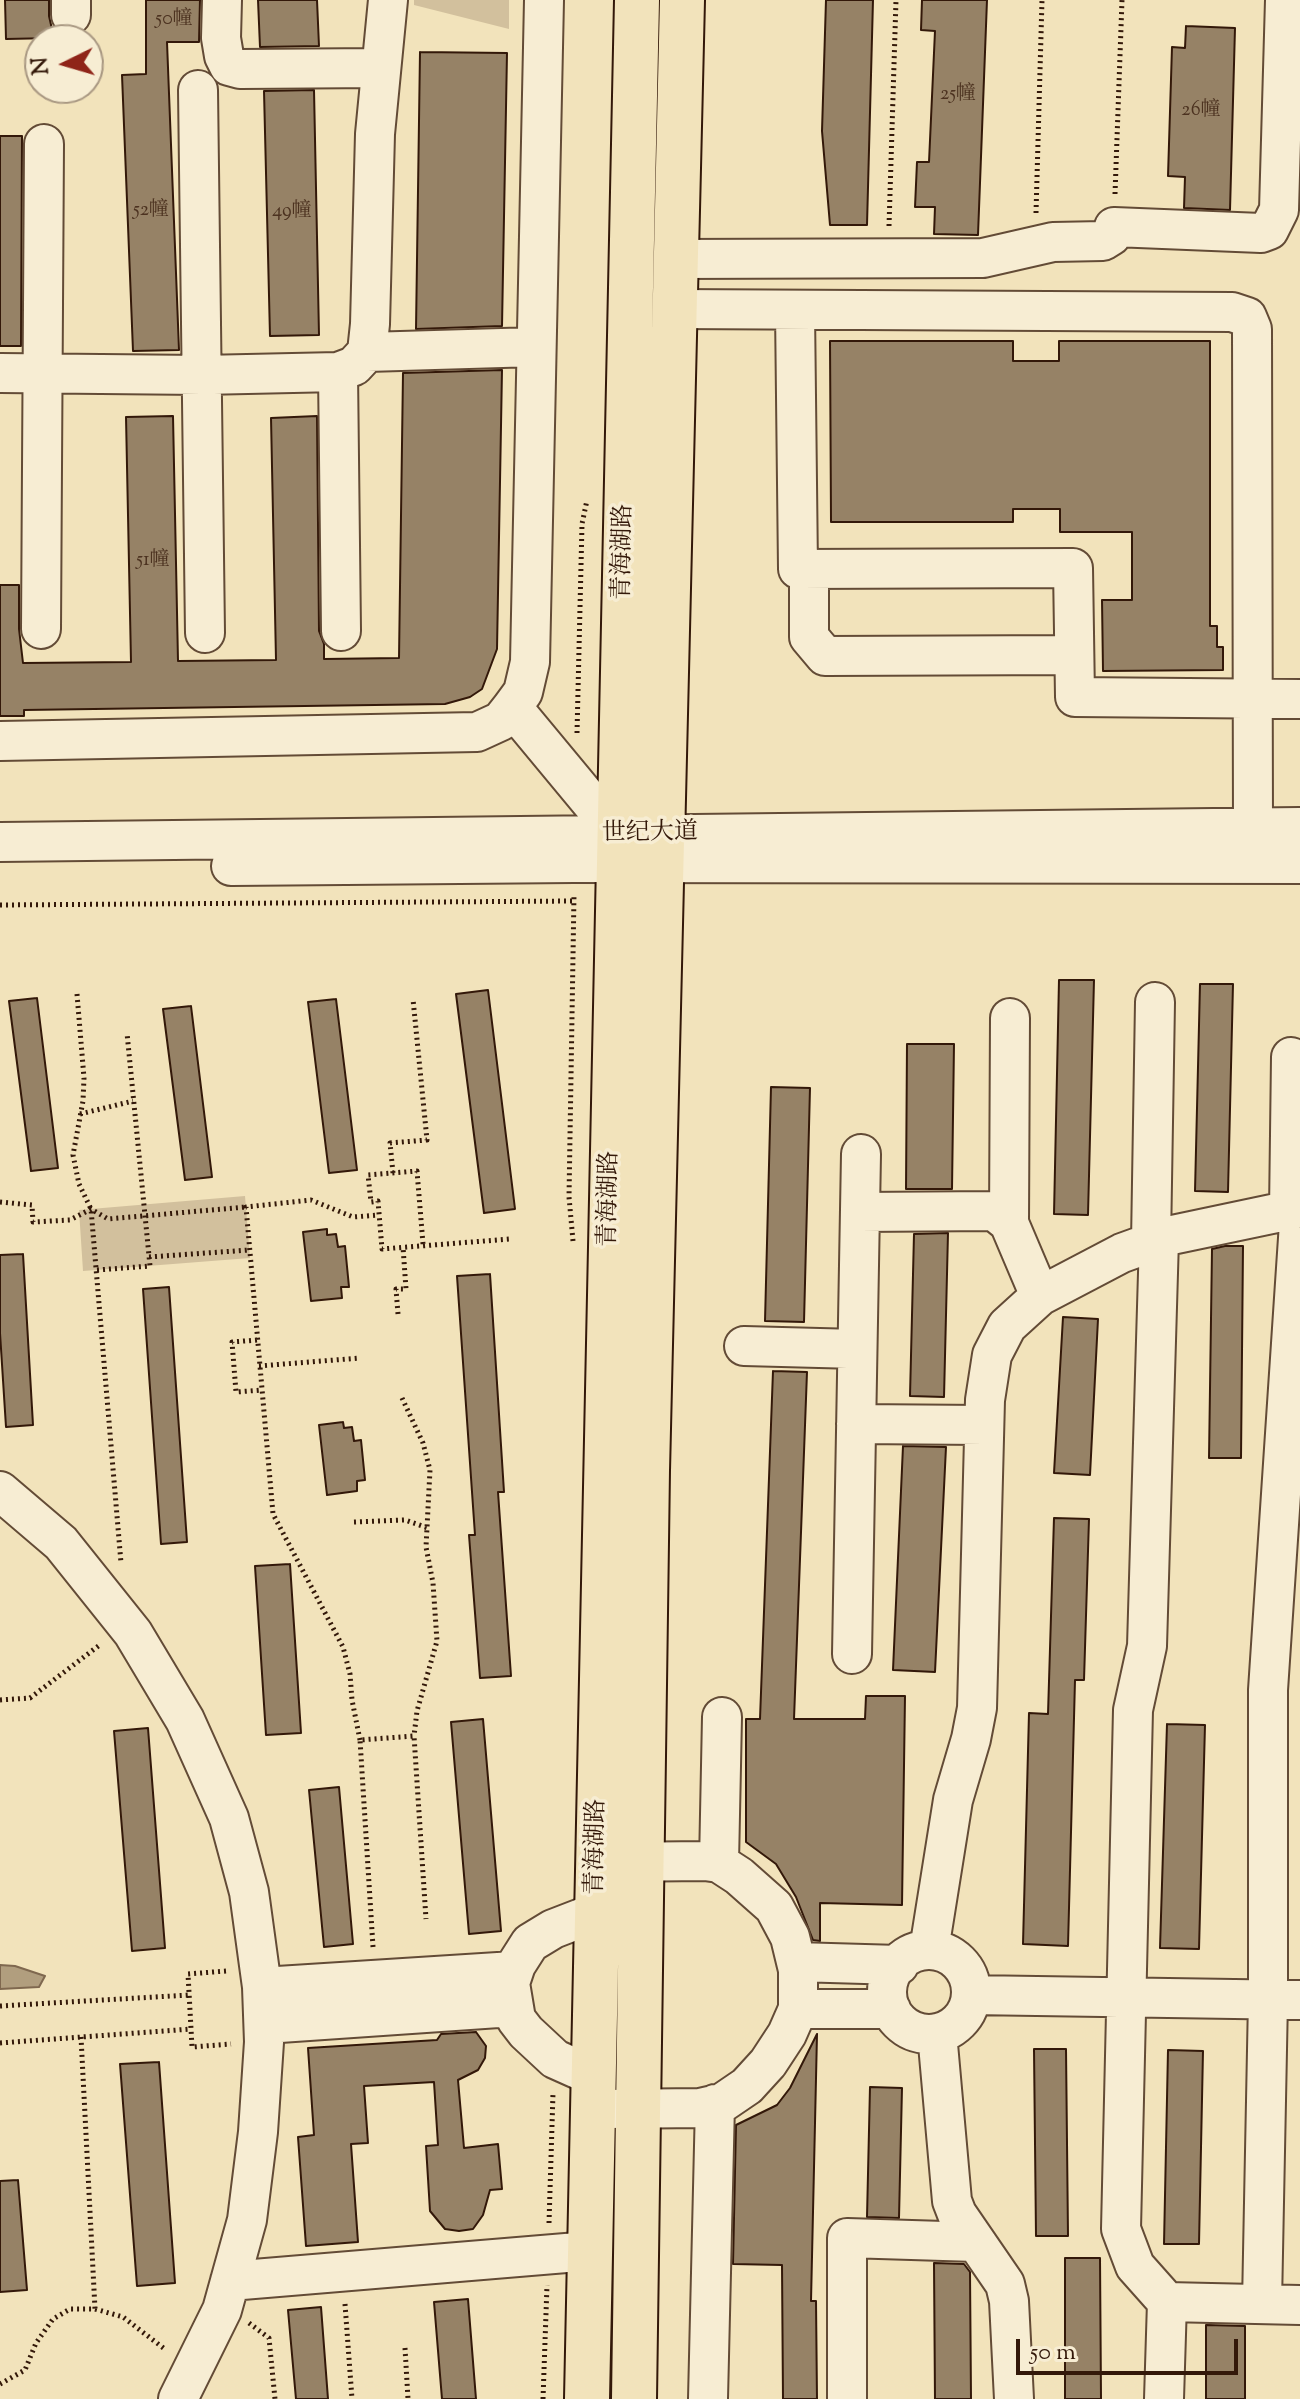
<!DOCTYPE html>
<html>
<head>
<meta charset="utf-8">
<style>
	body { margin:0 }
	#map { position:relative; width:1300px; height:2399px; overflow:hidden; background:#f2e3bb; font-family:"Sorts Mill Goudy",serif }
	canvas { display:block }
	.north { position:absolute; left:24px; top:24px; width:80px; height:80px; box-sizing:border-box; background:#f7edd3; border:2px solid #a99882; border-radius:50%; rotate:265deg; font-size:22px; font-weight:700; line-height:32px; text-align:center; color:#331809 }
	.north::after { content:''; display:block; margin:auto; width:28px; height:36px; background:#8f2418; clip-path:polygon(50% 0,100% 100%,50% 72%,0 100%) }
	.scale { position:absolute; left:1016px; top:2339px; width:222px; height:36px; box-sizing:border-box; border:4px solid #331809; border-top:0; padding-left:10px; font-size:24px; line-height:28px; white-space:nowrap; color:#331809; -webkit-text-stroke:6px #f7edd3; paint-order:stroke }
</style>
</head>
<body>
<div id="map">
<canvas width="1300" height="2399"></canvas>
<div class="north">N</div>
<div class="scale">50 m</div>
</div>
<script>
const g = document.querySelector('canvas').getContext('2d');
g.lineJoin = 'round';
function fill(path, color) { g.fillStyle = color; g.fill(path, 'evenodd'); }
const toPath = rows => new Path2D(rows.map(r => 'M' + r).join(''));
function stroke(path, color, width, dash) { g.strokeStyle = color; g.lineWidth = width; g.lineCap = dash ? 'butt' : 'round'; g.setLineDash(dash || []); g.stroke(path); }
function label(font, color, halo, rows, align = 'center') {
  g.font = font + ' "Sorts Mill Goudy","Noto Serif SC",serif'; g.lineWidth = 7; g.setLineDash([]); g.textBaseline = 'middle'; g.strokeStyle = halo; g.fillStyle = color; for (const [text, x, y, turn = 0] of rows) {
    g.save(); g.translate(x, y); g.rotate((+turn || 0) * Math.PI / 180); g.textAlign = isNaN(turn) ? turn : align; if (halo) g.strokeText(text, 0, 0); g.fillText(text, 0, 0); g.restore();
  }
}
const green = toPath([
	[414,0,509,0,509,29,414,5],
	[245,1196,250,1258,83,1271,79,1210]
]);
const water = toPath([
	[0,1965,15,1966,45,1976,39,1987,0,1989,0,1965]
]);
const building = toPath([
	[5,0,49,0,49,16,54,38,6,39,5,0],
	[146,0,200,0,199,42,167,42,179,350,133,351,122,75,146,74,146,0],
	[258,0,317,0,319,46,260,47,258,0],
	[826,0,873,0,867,225,830,225,822,131,826,0],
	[922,0,987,0,978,235,934,234,935,207,915,207,917,162,929,162,935,31,921,30,922,0],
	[1186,26,1235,28,1230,210,1184,208,1185,177,1168,176,1172,47,1185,48,1186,26],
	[420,52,507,53,502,326,416,329,420,52],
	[314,90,319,335,270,336,264,91,314,90],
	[0,136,22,136,21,346,0,346,0,136],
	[830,341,1013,341,1013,361,1059,361,1059,341,1210,341,1210,626,1217,626,1217,647,1223,647,1223,670,1103,671,1102,600,1132,600,1132,532,1060,532,1060,509,1013,509,1013,522,831,522,830,341],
	[502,370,497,649,482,689,470,697,445,704,24,710,24,716,0,716,0,585,19,585,19,629,23,663,131,662,126,417,173,416,178,661,276,660,271,418,317,416,319,631,324,644,324,659,399,658,403,373,502,370],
	[1059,980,1094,980,1088,1215,1054,1214,1059,980],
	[1200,984,1233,984,1228,1192,1195,1191,1200,984],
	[488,990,515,1209,484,1213,456,994,488,990],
	[37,998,58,1168,31,1171,9,1001,37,998],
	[336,999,357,1170,329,1173,308,1002,336,999],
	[191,1006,212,1177,185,1180,163,1009,191,1006],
	[907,1044,954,1044,952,1189,906,1189,907,1044],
	[771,1087,810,1088,804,1322,765,1321,771,1087],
	[327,1229,327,1235,336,1234,338,1247,345,1246,349,1287,341,1287,342,1298,311,1301,303,1232,327,1229],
	[948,1233,944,1397,910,1396,914,1234,948,1233],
	[1225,1246,1243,1246,1241,1458,1209,1458,1212,1249,1225,1246],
	[23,1254,33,1425,6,1427,0,1333,0,1255,23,1254],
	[490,1274,504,1492,498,1492,511,1676,480,1678,469,1535,475,1535,457,1276,490,1274],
	[169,1287,187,1542,161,1544,143,1289,169,1287],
	[1063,1317,1098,1319,1090,1475,1054,1473,1063,1317],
	[773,1371,807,1372,794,1719,865,1719,866,1696,905,1696,902,1905,820,1903,820,1941,813,1940,796,1897,776,1864,746,1842,746,1719,760,1719,773,1371],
	[343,1422,344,1428,352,1427,354,1441,361,1440,365,1480,357,1481,357,1491,327,1495,319,1425,343,1422],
	[903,1446,946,1447,935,1672,893,1670,903,1446],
	[1054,1518,1089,1519,1084,1680,1075,1680,1068,1946,1023,1944,1029,1713,1048,1714,1054,1518],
	[290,1564,301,1733,266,1735,255,1566,290,1564],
	[483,1719,501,1931,469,1934,451,1722,483,1719],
	[1167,1724,1205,1725,1199,1949,1160,1948,1167,1724],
	[148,1728,165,1948,132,1951,114,1731,148,1728],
	[339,1787,353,1944,324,1947,309,1790,339,1787],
	[476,2032,486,2046,485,2058,478,2070,458,2080,464,2148,498,2144,502,2189,490,2190,483,2215,473,2229,459,2231,445,2229,430,2211,426,2146,438,2145,434,2082,364,2086,368,2143,351,2144,358,2242,306,2246,298,2137,314,2135,308,2048,437,2040,441,2034,476,2032],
	[817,2034,811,2301,816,2301,817,2399,783,2399,782,2265,733,2264,736,2125,777,2105,790,2088,817,2034],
	[1034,2049,1066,2049,1068,2236,1036,2236,1034,2049],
	[1168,2050,1203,2051,1199,2244,1164,2244,1168,2050],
	[159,2062,175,2283,137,2286,120,2064,159,2062],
	[870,2087,902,2088,899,2218,867,2217,870,2087],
	[18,2180,27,2290,0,2292,0,2181,18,2180],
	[1065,2258,1100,2258,1101,2399,1065,2399,1065,2258],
	[934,2263,964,2264,970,2272,971,2399,935,2399,934,2263],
	[468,2299,476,2399,442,2399,434,2302,468,2299],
	[321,2307,328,2399,296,2399,288,2310,321,2307],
	[1206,2325,1245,2326,1245,2399,1206,2399,1206,2325]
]);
const path = toPath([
	[1115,194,1122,0],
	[1036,213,1042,0],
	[889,226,896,0],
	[577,733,582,524,587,500],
	[0,905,575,901],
	[77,994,84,1078,83,1101,73,1155,79,1184,91,1209,121,1563],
	[80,1114,133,1101],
	[393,1173,390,1143,427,1140,413,999],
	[0,1202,32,1205,33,1222,70,1220,91,1209,108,1219,246,1207],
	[573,1241,569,1197,574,895],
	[423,1244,417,1171,368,1175,371,1202,378,1201,382,1249,510,1239],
	[149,1257,249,1250],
	[97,1270,150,1266,127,1033],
	[398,1314,396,1289,406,1289,403,1247],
	[257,1340,232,1342,236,1392,262,1390],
	[259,1366,360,1358],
	[402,1398,423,1443,430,1470,426,1547,433,1583,437,1641,417,1711,414,1736],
	[354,1522,405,1520,428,1528],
	[0,1700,30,1698,101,1644],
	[360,1740,352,1700,350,1674,343,1647,273,1514,246,1207,311,1200,353,1217,379,1215],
	[373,1947,360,1740,414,1736,426,1919],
	[226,1971,188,1974,192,2047,231,2044],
	[0,2006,189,1995],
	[81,2037,95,2309],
	[0,2043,191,2029],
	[549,2223,553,2093],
	[345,2304,352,2399],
	[249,2323,269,2338,275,2399],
	[405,2348,408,2399],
	[0,2384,25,2370,36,2343,53,2319,70,2309,95,2309,123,2317,166,2350],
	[543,2399,547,2285]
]);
const minor = toPath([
	[222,0,221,38,224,56,229,66,240,69,380,68],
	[71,15,71,0],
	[198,90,205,633],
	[676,259,983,258,1053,242,1103,241,1111,236,1114,227,1261,233,1269,230,1279,210,1285,0],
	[675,309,1232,312,1247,317,1252,329,1253,827],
	[795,310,798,569,1073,568,1075,697,1300,699],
	[367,352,536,347],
	[338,372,341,631],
	[0,373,202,375,338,372,354,366,367,352,370,324,375,134,388,0],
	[809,569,809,637,825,656,1074,655],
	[41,629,44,144],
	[512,707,619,836],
	[0,741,477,732,501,721,512,707,523,692,530,662,544,0],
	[0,842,1300,827],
	[231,866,574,863,1300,864],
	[1289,1211,1291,1057],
	[860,1212,994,1211,1009,1223,1040,1296],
	[1009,1223,1010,1018],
	[1159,1239,1147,1646,1133,1710,1121,2229,1135,2266,1167,2302],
	[1151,1242,1155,1002],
	[744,1346,857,1349],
	[856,1424,984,1425],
	[0,1491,61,1543,133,1633,185,1720,229,1818,249,1892,262,1987,514,1971],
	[852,1654,861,1154],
	[719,1863,722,1717],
	[929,1950,953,1800,971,1739,977,1708,985,1400,992,1355,1007,1326,1040,1296,1122,1253,1172,1235,1300,1208,1268,1690,1268,1999,1262,2304],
	'887 1992a42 42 0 1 1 84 0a42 42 0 1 1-84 0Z',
	[796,1962,899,1965],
	[971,1995,1300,2000],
	[798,2009,891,2009],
	[265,2024,513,2007],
	[937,2033,952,2201,957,2214,1005,2284,1009,2301,1014,2399],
	[593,2076,555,2059,526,2032,516,2019,510,1983,516,1965,530,1943,553,1929,597,1912],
	[607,2109,700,2108,722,2103,747,2086,768,2063,787,2034,798,2009,798,1970,790,1937,774,1907,739,1876,719,1863,705,1861,612,1862],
	[230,2281,590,2251],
	[178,2399,222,2310,247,2220,258,2132,264,2042,262,1987],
	[708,2399,715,2104],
	[847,2399,847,2238,976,2242],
	[1164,2399,1167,2302,1300,2305]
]);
const major = toPath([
	[587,2399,637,0],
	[634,2399,647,1470,682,0]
]);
const numberNames = [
	["50幢",174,21],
	["25幢",958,96],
	["26幢",1201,112],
	["52幢",151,212],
	["49幢",292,213],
	["51幢",153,562]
];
const streetNames = [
	["青海湖路",625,552,-89],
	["世纪大道",650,835,-1],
	["青海湖路",611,1199,-89],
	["青海湖路",598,1847,-89]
];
fill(green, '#d2c09d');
fill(water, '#b19e7e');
stroke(water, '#7f684f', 2);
fill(building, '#968266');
stroke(building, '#331809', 2);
stroke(minor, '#634b36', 42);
stroke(major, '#331809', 48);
stroke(path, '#331809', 5, [2, 4]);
stroke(minor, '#f7edd3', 38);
stroke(major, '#f2e3bb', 44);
label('20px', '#4c3220', null, numberNames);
label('24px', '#331809', '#f7edd3', streetNames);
</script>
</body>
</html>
